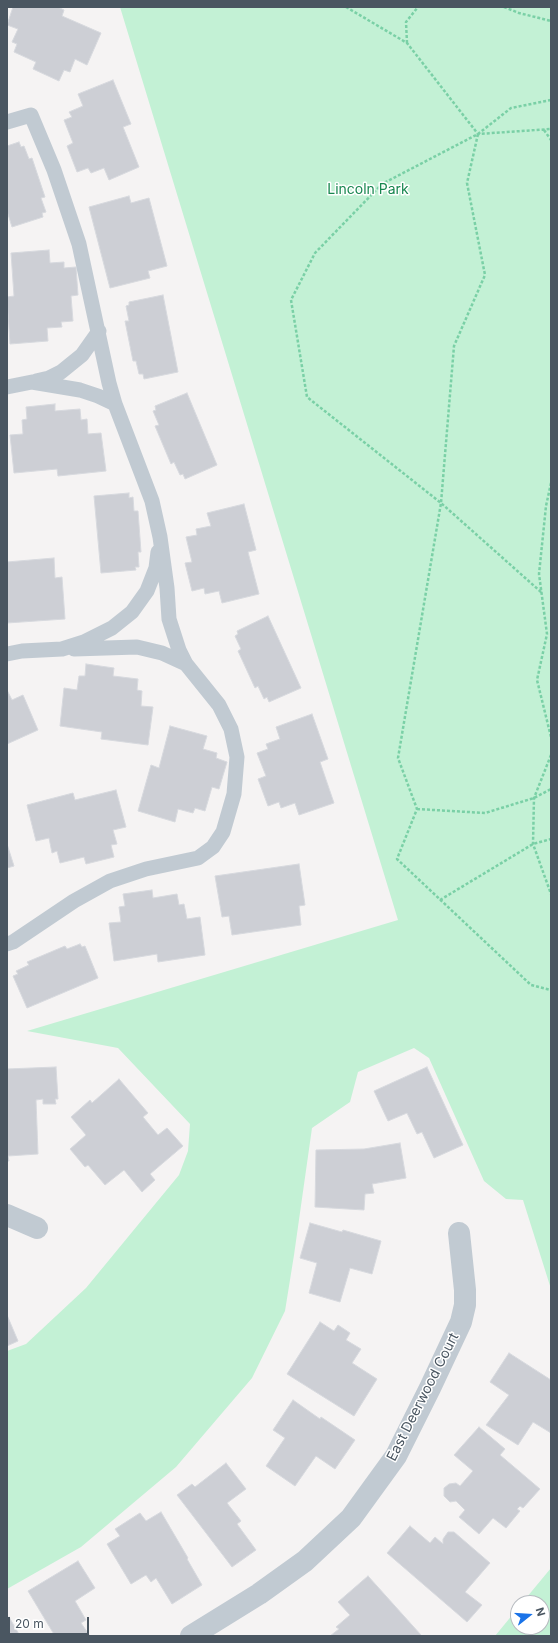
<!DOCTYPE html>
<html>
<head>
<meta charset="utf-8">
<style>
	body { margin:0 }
	#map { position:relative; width:558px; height:1643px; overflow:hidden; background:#f5f3f3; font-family:Inter,sans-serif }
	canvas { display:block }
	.frame { position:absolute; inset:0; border:8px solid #4a5661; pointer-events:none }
	.north { position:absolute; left:510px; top:1595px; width:40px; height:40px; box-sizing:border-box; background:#fff; border:1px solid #b7bbc0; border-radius:50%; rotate:73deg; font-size:11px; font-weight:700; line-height:16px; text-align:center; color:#4a5661 }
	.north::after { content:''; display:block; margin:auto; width:14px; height:18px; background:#1a73e8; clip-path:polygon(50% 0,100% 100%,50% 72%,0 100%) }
	.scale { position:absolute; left:8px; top:1617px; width:81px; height:18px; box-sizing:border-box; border:2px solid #4a5661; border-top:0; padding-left:5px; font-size:12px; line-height:14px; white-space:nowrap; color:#4a5661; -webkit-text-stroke:3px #fff; paint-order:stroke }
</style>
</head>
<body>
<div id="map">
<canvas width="558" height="1643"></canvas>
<div class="frame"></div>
<div class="north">N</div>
<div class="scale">20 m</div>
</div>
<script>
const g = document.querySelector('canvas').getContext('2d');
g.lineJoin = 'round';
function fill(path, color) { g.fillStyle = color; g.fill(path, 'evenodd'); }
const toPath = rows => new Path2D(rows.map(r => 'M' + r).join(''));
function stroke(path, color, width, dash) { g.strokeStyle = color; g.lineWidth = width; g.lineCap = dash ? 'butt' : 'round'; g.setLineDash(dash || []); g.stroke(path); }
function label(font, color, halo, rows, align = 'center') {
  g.font = font + ' Inter,sans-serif'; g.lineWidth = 3; g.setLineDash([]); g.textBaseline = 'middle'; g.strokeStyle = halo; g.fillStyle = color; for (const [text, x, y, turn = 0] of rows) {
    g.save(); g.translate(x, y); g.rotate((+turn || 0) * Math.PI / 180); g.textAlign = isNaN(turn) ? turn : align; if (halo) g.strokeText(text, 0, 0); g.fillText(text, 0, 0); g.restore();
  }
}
const green = toPath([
	[120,7,551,7,551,1289,523,1200,506,1199,484,1181,429,1058,414,1048,358,1072,350,1102,312,1128,294,1255,285,1311,252,1378,176,1467,81,1547,7,1589,7,1351,26,1344,86,1288,179,1175,188,1151,190,1124,118,1048,27,1031,398,920],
	[551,1568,551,1636,495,1636,518,1608,518,1627,542,1627,542,1603,522,1603]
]);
const building = toPath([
	[13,7,58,7,64,10,62,16,101,33,87,65,75,59,70,72,64,70,59,81,33,69,36,62,14,52,17,44,12,42,18,29,7,25,13,7],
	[113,80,131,124,123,127,139,167,109,180,104,168,91,173,88,168,77,172,67,146,73,143,64,120,72,117,69,112,83,106,78,94,113,80],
	[19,142,21,147,24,146,29,159,32,158,45,197,41,198,46,212,42,213,43,217,12,227,7,211,7,146,19,142],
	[129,196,131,203,149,198,167,266,148,271,150,278,110,288,89,207,129,196],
	[49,250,50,263,64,262,64,268,76,267,78,295,71,296,73,321,61,322,62,327,47,328,48,341,10,344,7,297,14,296,11,253,49,250],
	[163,295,178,372,144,379,143,374,139,374,136,361,133,361,125,321,129,321,126,306,129,305,129,302,163,295],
	[187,393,217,465,185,479,183,474,180,475,174,462,171,464,155,426,159,425,153,411,156,410,155,406,187,393],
	[55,404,55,411,80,409,81,420,87,419,88,434,101,433,106,471,58,476,57,469,14,473,10,435,23,434,22,420,27,419,26,407,55,404],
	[129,493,129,498,133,497,134,511,138,511,141,552,138,552,139,567,135,567,136,570,101,573,94,496,129,493],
	[244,504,256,550,248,552,259,594,222,603,219,591,205,594,204,588,192,591,185,563,192,562,186,537,197,535,196,529,211,526,207,513,244,504],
	[54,558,55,578,62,577,65,619,7,623,7,562,54,558],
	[268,616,301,688,269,702,267,697,264,699,258,686,255,688,238,651,241,649,235,636,238,634,237,631,268,616],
	[86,664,114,668,113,676,138,679,137,690,142,691,141,706,153,707,148,745,101,739,102,732,60,726,64,688,77,690,79,676,85,676,86,664],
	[7,690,12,700,23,695,38,730,7,744,7,690],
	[312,714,328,759,320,762,334,803,299,815,295,803,281,808,279,802,268,806,258,779,266,776,257,753,268,749,266,744,280,739,276,727,312,714],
	[170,726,207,736,203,749,217,753,216,758,227,762,219,789,212,787,205,811,195,808,193,813,178,809,175,822,138,811,151,765,159,768,170,726],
	[116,790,126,827,113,830,117,844,111,845,114,857,86,864,84,857,60,863,57,851,52,853,49,838,36,841,27,805,73,793,75,800,116,790],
	[7,844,14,866,7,868,7,844],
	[299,864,305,905,299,906,301,925,232,935,229,916,222,917,215,876,299,864],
	[152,890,153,898,177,894,179,905,184,904,187,919,200,917,205,955,158,962,157,954,114,961,109,923,121,922,119,907,125,906,123,894,152,890],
	[80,944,82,947,85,946,98,978,27,1008,13,976,18,974,16,971,29,965,27,962,65,946,67,949,80,944],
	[56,1067,58,1099,55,1099,56,1104,43,1104,43,1099,36,1100,38,1154,8,1156,9,1161,7,1161,7,1069,56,1067],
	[427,1067,463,1145,434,1158,422,1132,417,1134,407,1113,388,1121,374,1091,427,1067],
	[119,1079,148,1113,143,1117,158,1135,167,1128,183,1146,150,1174,155,1180,142,1192,124,1170,105,1185,88,1165,85,1167,70,1149,86,1135,71,1117,90,1100,92,1103,119,1079],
	[400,1143,406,1178,372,1184,374,1193,365,1194,364,1210,315,1207,316,1150,364,1149,400,1143],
	[310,1223,342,1232,343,1230,381,1241,372,1274,350,1268,340,1302,309,1293,317,1263,300,1258,310,1223],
	[7,1315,18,1341,7,1346,7,1315],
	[320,1322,334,1331,338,1325,350,1333,346,1340,361,1349,352,1363,377,1379,354,1416,287,1374,320,1322],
	[509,1353,551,1380,551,1433,533,1422,518,1445,486,1425,509,1395,490,1382,509,1353],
	[293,1400,320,1419,321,1417,355,1440,335,1469,316,1456,295,1486,266,1466,285,1438,273,1430,293,1400],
	[479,1427,505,1449,500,1455,540,1489,523,1508,520,1506,517,1509,520,1511,506,1528,493,1518,479,1534,459,1517,465,1510,456,1501,450,1502,444,1496,444,1488,449,1484,456,1483,460,1486,473,1471,454,1455,479,1427],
	[226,1463,246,1489,227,1503,241,1521,237,1524,256,1550,232,1567,177,1495,192,1484,195,1487,226,1463],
	[161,1512,188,1558,187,1559,202,1585,172,1604,156,1578,151,1582,146,1575,131,1584,107,1544,120,1536,115,1529,140,1513,146,1521,161,1512],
	[410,1526,430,1543,435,1537,443,1544,443,1539,448,1532,454,1532,490,1563,465,1592,482,1605,467,1622,387,1553,410,1526],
	[78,1561,95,1588,75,1601,86,1620,81,1623,90,1636,55,1636,28,1591,78,1561],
	[368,1576,421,1635,419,1636,330,1636,339,1629,336,1627,350,1615,338,1602,368,1576],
	[9,1617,20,1636,7,1636,7,1619,9,1617]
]);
const path = toPath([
	[346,7,407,43,478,134,551,129],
	[504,7,519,13,551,21],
	[407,43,406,22,418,7],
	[544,130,551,140],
	[478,134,467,183,485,275,454,346,441,503,398,758,417,809,397,859,531,985,551,990],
	[551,483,546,506,539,574,547,634,537,680,551,737],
	[541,592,441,503,307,397,291,300,315,253,382,184,478,134,511,108,551,100],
	[551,755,534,798,533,844,551,894],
	[417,809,485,813,534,798,551,789],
	[440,900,533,844,551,839]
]);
const service = toPath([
	[7,122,31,115,54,170,79,244,109,383,115,404,152,501,160,537,167,588,169,619,179,650,186,664,219,705,231,729,237,757,234,794,223,832,213,847,198,858,146,869,110,881,74,901,13,942,7,944],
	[36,381,49,378,61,372,82,355,99,331],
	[7,387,32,382,80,390,98,396,115,404],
	[74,649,137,647,162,653,186,664],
	[7,654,22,651,62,649,84,642,112,628,132,612,147,591,156,568,158,552]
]);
const minor = toPath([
	[7,1215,37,1228],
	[191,1636,259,1594,305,1561,351,1518,396,1456,430,1388,461,1322,465,1305,465,1290,459,1233]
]);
const parkNames = [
	["Lincoln Park",368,190]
];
const streetNames = [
	["East Deerwood Court",423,1397,-63]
];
fill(green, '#c3f1d5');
fill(building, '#cdcfd5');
stroke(building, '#d7d9de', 1);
stroke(path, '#7ad0a6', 2.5, [3, 2]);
stroke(service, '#c1cad2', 15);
stroke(minor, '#c1cad2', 22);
label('14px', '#17864f', '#fff', parkNames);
label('14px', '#4a5661', '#fff', streetNames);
</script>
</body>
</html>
